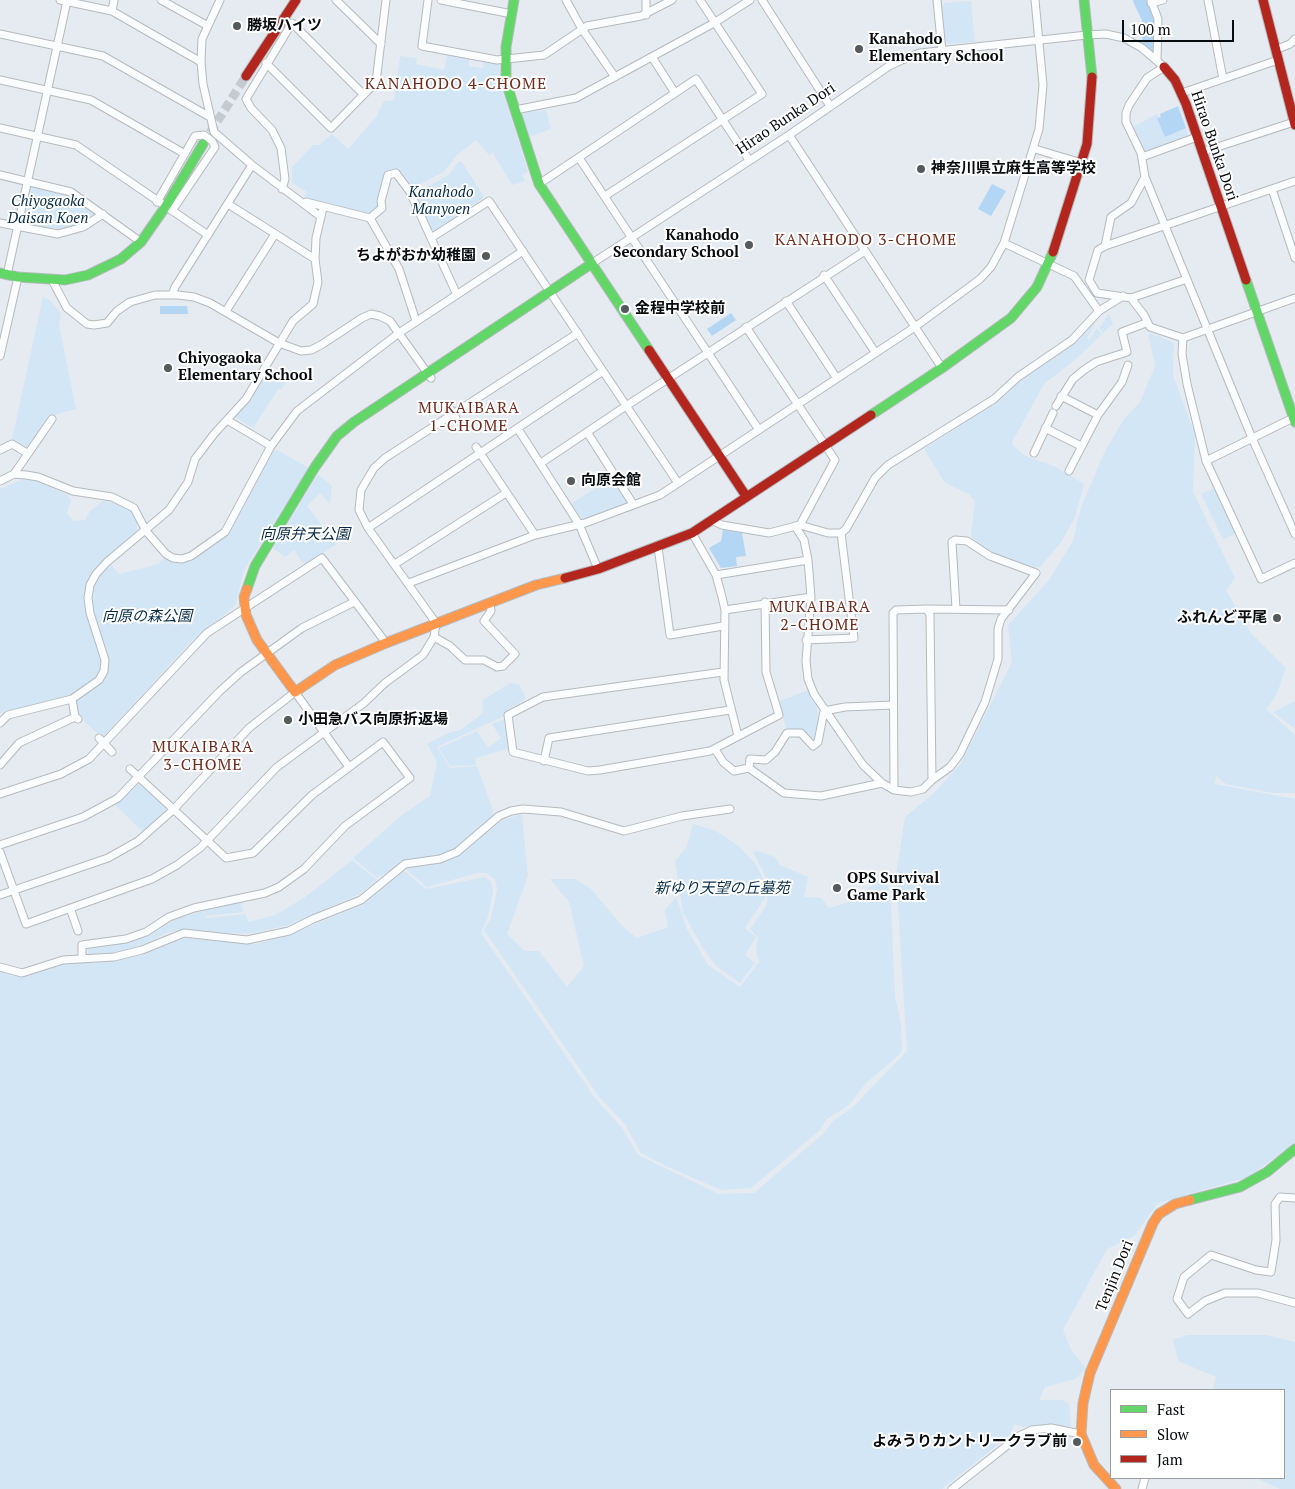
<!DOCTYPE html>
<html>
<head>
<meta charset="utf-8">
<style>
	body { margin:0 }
	#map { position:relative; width:1295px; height:1489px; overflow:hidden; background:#e5ebf1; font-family:"PT Serif",serif }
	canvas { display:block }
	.legend { position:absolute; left:1110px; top:1389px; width:175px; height:90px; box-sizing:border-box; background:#fff; border:1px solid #9c9e9f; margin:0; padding:6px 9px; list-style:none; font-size:15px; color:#080c0f }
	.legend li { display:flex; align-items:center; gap:10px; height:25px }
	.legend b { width:25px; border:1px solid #9c9e9f }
	.scale { position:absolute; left:1122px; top:20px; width:112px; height:22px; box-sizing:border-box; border:2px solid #080c0f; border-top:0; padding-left:6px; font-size:15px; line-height:18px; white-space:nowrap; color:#080c0f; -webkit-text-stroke:4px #fff; paint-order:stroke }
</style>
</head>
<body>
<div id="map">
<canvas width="1295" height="1489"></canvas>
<ul class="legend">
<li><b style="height:6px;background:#63d668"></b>Fast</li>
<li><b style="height:6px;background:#ff974d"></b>Slow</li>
<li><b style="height:6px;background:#b3261e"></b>Jam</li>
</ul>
<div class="scale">100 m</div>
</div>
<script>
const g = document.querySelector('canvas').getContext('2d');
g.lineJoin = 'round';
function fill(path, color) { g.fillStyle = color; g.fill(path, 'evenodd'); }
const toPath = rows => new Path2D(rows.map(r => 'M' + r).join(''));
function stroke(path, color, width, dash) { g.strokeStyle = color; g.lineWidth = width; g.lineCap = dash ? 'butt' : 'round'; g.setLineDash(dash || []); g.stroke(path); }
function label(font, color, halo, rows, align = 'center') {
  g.font = font + ' "PT Serif","Noto Sans JP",serif'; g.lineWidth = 4; g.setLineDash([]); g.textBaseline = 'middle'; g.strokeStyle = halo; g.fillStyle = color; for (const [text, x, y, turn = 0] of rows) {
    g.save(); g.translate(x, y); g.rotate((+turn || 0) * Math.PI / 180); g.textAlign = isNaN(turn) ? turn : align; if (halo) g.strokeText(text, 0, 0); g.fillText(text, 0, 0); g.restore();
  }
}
const green = toPath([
	[971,1,975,42,949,44,945,41,941,8,945,3],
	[447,54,469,58,469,66,483,68,484,61,497,63,499,66,502,89,528,172,522,175,525,181,512,185,493,153,489,155,476,140,457,155,445,171,413,188,410,187,397,170,386,171,377,207,369,214,304,197,307,192,292,183,292,167,313,145,319,145,332,134,348,149,376,117,384,101,394,100,400,56,417,58,416,64,444,70],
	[546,110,551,129,528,137,522,116,524,113],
	[1157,114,1165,137,1186,128,1189,138,1144,154,1131,128],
	[458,162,462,162,483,195,482,199,435,231,430,229,416,196,417,192,449,175],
	[33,187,71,195,94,212,95,216,78,226,63,230,51,231,23,225,21,223,29,189],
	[43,296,52,302,61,314,59,324,76,409,49,416,27,447,12,440],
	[1109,314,1113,324,1103,333,1099,328],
	[1099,316,1087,338,1090,340,1097,328,1102,334,1076,359,1044,384,1012,442,1013,446,1026,456,1054,466,1084,484,1075,517,1062,541,1041,566,1033,568,992,553,974,540,971,535,975,501,969,494,945,483,924,449,1003,398,1022,378,1079,340],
	[1148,332,1174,343,1173,376,1195,434,1193,492,1235,578,1226,590,1250,632,1286,668,1276,696,1266,709,1295,735,1295,793,1273,793,1226,784,1216,776,1215,784,1295,799,1295,1143,1248,1177,1158,1203,1134,1236,1107,1249,1063,1330,1071,1349,1086,1369,1075,1379,1045,1387,1039,1400,1062,1400,1069,1404,1071,1426,1024,1427,1014,1424,1010,1435,942,1489,0,1489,0,971,11,976,23,975,62,964,88,961,88,947,129,943,149,936,173,920,203,911,206,918,245,914,249,922,275,915,304,898,352,860,377,880,358,895,289,925,253,933,221,934,185,929,166,933,149,942,127,950,94,956,92,964,139,956,183,938,256,944,291,934,362,905,403,870,426,889,485,877,491,882,493,891,488,917,481,933,595,1098,622,1128,638,1155,719,1194,754,1193,824,1133,833,1121,853,1107,907,1051,896,875,905,817,935,792,961,763,1012,662,1008,625,1049,580,1073,541,1081,507,1105,451,1124,419,1140,402,1155,366],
	[269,367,288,379,281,390,279,388,253,428,235,417],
	[277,450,309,468,244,570,235,606,190,643,102,738,79,716,75,693,19,710,5,710,0,714,0,489,23,479,39,482,68,495,71,501,67,513,74,521,85,520,90,511,104,500,123,506,131,512,137,522,137,532,106,558,105,561,109,567,111,565,120,574,158,564,164,558,180,563,191,560,217,542,234,524,271,451],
	[318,474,332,486,330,504,320,493,307,506,337,544,304,565,294,550,285,557,273,548],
	[612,477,627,499,626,504,585,520,579,516,571,504],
	[1217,487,1237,533,1223,540,1201,494],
	[510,683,519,684,526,699,504,712,504,716,437,747,450,768,477,766,497,822,522,814,528,876,507,934,525,951,539,951,567,987,584,966,569,902,550,879,575,879,591,889,624,928,637,938,668,927,665,910,676,897,687,929,708,965,740,987,759,962,756,950,758,938,750,929,766,906,769,883,753,852,758,851,775,857,780,865,808,877,804,897,821,898,829,908,849,902,886,876,891,903,895,997,901,1024,902,1049,899,1055,865,1084,849,1105,827,1119,819,1131,751,1188,721,1190,664,1165,641,1153,625,1124,600,1098,484,930,491,918,497,889,495,879,486,873,477,873,427,887,401,865,377,878,353,858,402,815,430,796,437,762,427,744,448,733,460,730,477,718,482,713,483,700],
	[808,690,818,711,816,739,812,740,803,729,786,730,780,701],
	[1295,701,1295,729,1273,712],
	[504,719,508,749,475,758,476,765,450,766,439,748,477,731,488,748,501,738,492,724],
	[137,784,140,784,166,808,166,811,143,832,114,804],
	[693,824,716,831,740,847,757,866,764,881,765,898,745,928,756,937,745,955,755,963,740,983,716,966,703,948,683,913,675,861,687,846],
	[241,901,243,912,206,916,204,910],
	[1187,1335,1267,1335,1295,1342,1295,1489,1280,1489,1256,1478,1284,1478,1284,1390,1213,1390,1216,1377,1178,1361,1173,1340]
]);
const water = toPath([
	[1178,106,1186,128,1165,137,1157,118,1161,117,1160,114],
	[992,184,1006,191,991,216,978,209],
	[160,306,187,306,188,314,160,314],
	[731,313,736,320,712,336,707,329],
	[723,530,742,533,746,556,736,557,737,566,721,568,709,548,721,541]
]);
const river = toPath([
	[1140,0,1149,19,1149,44,1153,48]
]);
const secondaryTunnel = toPath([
	[203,144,246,76]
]);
const street = toPath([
	[60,0,112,11,201,62],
	[161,0,208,26],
	[220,0,202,39,201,62,203,84,214,132,252,165,321,217],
	[336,0,381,44],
	[428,0,422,46,497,60,544,55,587,26,641,16,672,0],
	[441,0,512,14],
	[566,0,582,29,615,77],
	[646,0,646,15],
	[762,0,830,106],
	[937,0,942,51],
	[1151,0,1158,19,1157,60],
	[1208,0,1223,79],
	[1151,3,1163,0],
	[112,11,114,0],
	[0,34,103,56,210,117],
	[1275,50,1290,44,1295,39],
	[652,57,675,93],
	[266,63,331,128,376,82,386,0],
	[0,80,91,100,185,154],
	[1182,93,1278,60],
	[515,110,576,98,714,23,750,0],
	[0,128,76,145,208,235],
	[789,135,942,368],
	[1035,149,1082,163],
	[1202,152,1294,122],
	[1142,157,1197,137],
	[579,158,759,430],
	[0,175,71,192,141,242],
	[539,184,696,79,749,160],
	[282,189,285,179,281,148,272,130,251,108,246,99,292,23,363,94],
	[1272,189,1295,258],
	[605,196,762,94,700,0],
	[157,202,195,136,204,135,212,141,215,147,172,211],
	[306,202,370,218,399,269,416,321],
	[228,204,315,259],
	[370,218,382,208,381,201,388,175,396,173,410,192,457,295],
	[0,223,58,234,83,227,103,214],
	[431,238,489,201,678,483],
	[1004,243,1074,276,1099,311],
	[1105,246,1111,217,1131,203,1145,177],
	[591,264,789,135,889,66,902,60,920,53,1087,35,1106,34,1124,38,1142,48,1164,67,1147,78,1129,105,1126,113,1126,122,1141,153,1145,177,1252,438,1295,534],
	[7,275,67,1],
	[824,275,875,352],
	[1187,279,1131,298,1097,293,1089,280,1098,250,1105,246,1295,181],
	[52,280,67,308,87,324,94,325,107,323,117,311,130,302,155,295,178,295,194,297,210,303,279,343,301,351,311,350,321,345,362,318,371,314,380,316,390,321,431,378],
	[172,295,175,287,252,165],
	[1131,298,1144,315,1150,327,1183,338,1295,298],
	[786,301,836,377],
	[226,311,275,234],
	[746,327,835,460,800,525],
	[1183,338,1182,354,1187,384,1206,461,1261,579,1295,563],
	[0,356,18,277],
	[1061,396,1098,415],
	[448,406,456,418],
	[1056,406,1073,379,1084,370,1096,362,1127,352,1122,332,1146,323],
	[227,420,271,446],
	[1045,428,1081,446],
	[518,429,579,524,598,569],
	[587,432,633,504],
	[476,447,535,535],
	[0,450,12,444,27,453],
	[1034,453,1053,413],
	[1206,461,1293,418],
	[541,463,626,406,865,251],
	[1069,471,1098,415,1122,382,1128,365],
	[14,474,52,419],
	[0,481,14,474,26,475,38,477,73,491,112,497,134,508,146,531,166,554,173,558,182,559,191,556,225,532,271,446,297,411,399,333,523,251],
	[711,520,722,525,769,533,800,525,828,533,841,533,846,529,875,478,888,465,994,399,1018,377,1072,340,1099,311,1123,296],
	[795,526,804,540,808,560,811,597,806,661,808,679,814,694,863,765,882,783,894,790,911,792,923,789,932,780,930,615,927,609,896,610,893,613,894,790],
	[368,528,603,371],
	[692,533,716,575,722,597,725,610,724,680,738,736],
	[658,547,670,635,723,626],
	[395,564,506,493],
	[716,575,808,560],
	[409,583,535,535,585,523,660,495,915,327,980,279,991,267,1004,243,1039,129,1043,85,1035,0],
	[927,609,1009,610],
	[725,610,811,597],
	[434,637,450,646,465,660,484,660,497,667,503,666,515,654,484,621,491,611,490,604],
	[806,640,854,638,841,533],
	[723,672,543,697,508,715,513,752,588,771,600,770,710,751,779,715,766,672,765,602],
	[72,699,75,717,78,719],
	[0,723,8,715,72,699,99,680,104,671,105,660,90,613,88,598,90,585,96,574,107,562,169,510,188,482,195,459,214,434,246,399,293,321,313,304,318,282,315,259,316,238,323,208],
	[99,738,112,752],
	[715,749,723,762,734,771,749,768,784,793,821,796,882,783],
	[544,761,549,738,730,710],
	[0,765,19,743,75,717],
	[749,768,750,759,766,760,775,752,787,733,801,733,813,746,818,742,824,711,845,707,893,705],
	[932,780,950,767,960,754,985,702,998,659,998,629,1001,619,1036,573,990,556,967,541,955,540,952,542,956,609],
	[0,794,61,774,89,759,207,633,322,558,386,643],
	[0,845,83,817,118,798,219,692,241,672,302,628,354,602],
	[0,852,26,924,152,879,177,865,200,848,277,767,364,703,385,683,423,655,434,637,436,623,368,528,359,510,361,490,374,468,385,458,578,333],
	[0,895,108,858,138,841,173,810,249,728,295,692,349,767],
	[70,908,78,931],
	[82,959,82,945,126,939,146,932,169,917,194,908,265,893,279,887,304,869,345,826,410,778,383,742,312,795,253,853,226,858,130,769],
	[0,967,22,973,63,960,114,957,142,950,184,933,247,940,289,931,313,919,361,900,405,864,440,859,457,852,499,816,511,811,523,809,561,812,624,831,682,816,730,809],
	[1295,1198,1280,1197,1275,1204,1276,1240,1271,1272,1256,1270,1211,1255,1184,1277,1177,1299,1188,1314,1205,1301,1225,1293,1258,1293,1295,1303],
	[952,1489,1019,1436,1032,1430,1051,1428,1081,1434],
	[1142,1489,1145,1478]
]);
const fast = toPath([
	[514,0,506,47,506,82,539,184,649,350],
	[1084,0,1092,77],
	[0,273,18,277,65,280,88,275,121,259,141,242,166,206,203,144],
	[1246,280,1295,422],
	[871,415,942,368,1011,318,1037,287,1053,252],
	[247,589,255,566,315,467,337,436,354,422,591,264],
	[1190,1200,1240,1187,1267,1172,1295,1149]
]);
const slow = toPath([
	[247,589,244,597,246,615,257,640,295,692,335,665,386,643,536,585,565,578],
	[1116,1489,1094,1465,1081,1434,1083,1403,1090,1373,1153,1223,1159,1214,1175,1204,1190,1200]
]);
const jam = toPath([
	[1263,0,1295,125],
	[1164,67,1175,80,1186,104,1246,280],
	[246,76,296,0],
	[1053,252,1087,144,1092,77],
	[649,350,746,496],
	[565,578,598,569,692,533,871,415]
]);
const markers = [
	[237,26,5,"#555a5e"],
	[859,49,5,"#555a5e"],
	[921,169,5,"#555a5e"],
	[749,245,5,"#555a5e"],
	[486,256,5,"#555a5e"],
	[625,309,5,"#555a5e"],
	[168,368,5,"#555a5e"],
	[571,481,5,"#555a5e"],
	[1277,618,5,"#555a5e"],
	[288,720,5,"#555a5e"],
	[837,888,5,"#555a5e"],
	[1077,1442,5,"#555a5e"]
];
const poiNames = [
	["勝坂ハイツ",247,26],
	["Kanahodo",869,40],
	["Elementary School",869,57],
	["神奈川県立麻生高等学校",931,169],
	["Kanahodo",739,236,"right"],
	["Secondary School",739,253,"right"],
	["ちよがおか幼稚園",476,256,"right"],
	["金程中学校前",635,309],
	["Chiyogaoka",178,359],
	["Elementary School",178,376],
	["向原会館",581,481],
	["ふれんど平尾",1267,618,"right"],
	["小田急バス向原折返場",298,720],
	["OPS Survival",847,879],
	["Game Park",847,896],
	["よみうりカントリークラブ前",1067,1442,"right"]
];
const streetNames = [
	["Hirao Bunka Dori",786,119,-34],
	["Hirao Bunka Dori",1214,146,71],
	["Tenjin Dori",1115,1276,-68]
];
const parkNames = [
	["Kanahodo",441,193],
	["Manyoen",441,210],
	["Chiyogaoka",48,202],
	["Daisan Koen",48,219],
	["向原弁天公園",305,535],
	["向原の森公園",147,617],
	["新ゆり天望の丘墓苑",722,889]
];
const neighbourhoodNames = [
	["KANAHODO 4-CHOME",456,84],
	["KANAHODO 3-CHOME",866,240],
	["MUKAIBARA",469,408],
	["1-CHOME",469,426],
	["MUKAIBARA",820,607],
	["2-CHOME",820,625],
	["MUKAIBARA",203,747],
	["3-CHOME",203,765]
];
fill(green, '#d3e6f5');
fill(water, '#b3d6f4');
stroke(river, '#b3d6f4', 14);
stroke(secondaryTunnel, '#c4cacf', 9, [9, 4.5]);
stroke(street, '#b5babe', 9);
stroke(fast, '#b5babe', 11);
stroke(slow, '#b5babe', 11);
stroke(jam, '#b5babe', 11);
stroke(street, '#fbfcfd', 7);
stroke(fast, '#63d668', 9);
stroke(slow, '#ff974d', 9);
stroke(jam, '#b3261e', 9);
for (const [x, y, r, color] of markers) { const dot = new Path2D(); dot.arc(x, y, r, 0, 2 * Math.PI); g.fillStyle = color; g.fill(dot); stroke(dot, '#fff', 2); }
label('bold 15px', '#080c0f', '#fff', poiNames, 'left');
label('15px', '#080c0f', '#fff', streetNames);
label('italic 15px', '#072c46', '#fff', parkNames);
g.letterSpacing = '1px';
label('16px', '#6f2b1c', '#fff', neighbourhoodNames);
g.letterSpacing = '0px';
</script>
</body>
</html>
